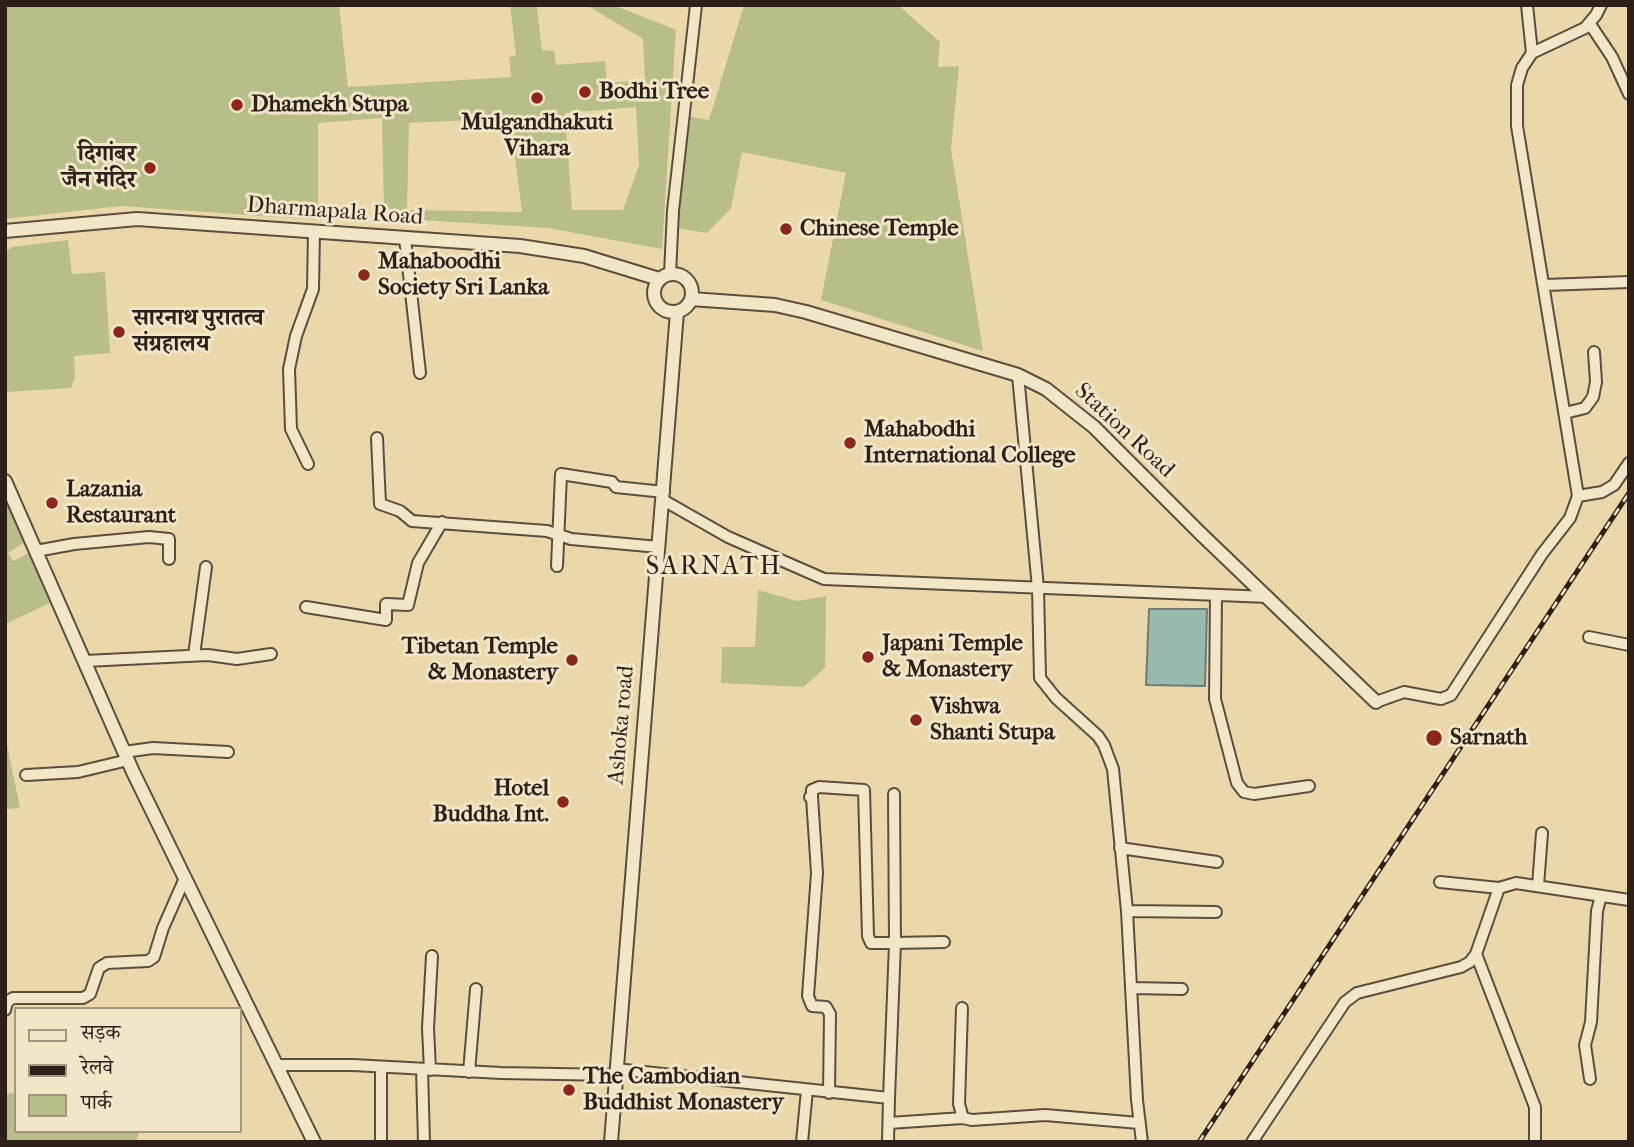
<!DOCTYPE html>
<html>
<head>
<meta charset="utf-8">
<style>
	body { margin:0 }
	#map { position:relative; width:1634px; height:1147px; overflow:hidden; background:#ead8aa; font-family:"IM FELL French Canon","Noto Serif Devanagari",serif }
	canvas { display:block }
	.frame { position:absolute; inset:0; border:7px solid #2d201a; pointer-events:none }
	.legend { position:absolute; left:14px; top:1007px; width:228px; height:126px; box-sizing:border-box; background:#f1e6c8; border:2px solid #a39782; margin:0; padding:9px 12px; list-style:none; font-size:21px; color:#2d201a }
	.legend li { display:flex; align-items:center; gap:14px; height:35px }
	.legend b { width:35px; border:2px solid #a39782 }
</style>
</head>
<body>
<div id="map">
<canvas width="1634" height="1147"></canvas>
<div class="frame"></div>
<ul class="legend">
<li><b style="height:9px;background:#f1e6c8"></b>सड़क</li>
<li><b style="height:9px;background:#2d201a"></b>रेलवे</li>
<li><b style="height:19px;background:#b7be88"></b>पार्क</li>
</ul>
</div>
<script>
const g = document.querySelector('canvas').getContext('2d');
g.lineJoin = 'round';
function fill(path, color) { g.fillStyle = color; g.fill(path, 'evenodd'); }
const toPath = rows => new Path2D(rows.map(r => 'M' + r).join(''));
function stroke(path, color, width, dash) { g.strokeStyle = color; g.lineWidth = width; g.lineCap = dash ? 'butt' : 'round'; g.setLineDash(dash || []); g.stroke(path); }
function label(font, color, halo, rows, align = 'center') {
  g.font = font + ' "IM FELL French Canon","Noto Serif Devanagari",serif'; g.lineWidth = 6; g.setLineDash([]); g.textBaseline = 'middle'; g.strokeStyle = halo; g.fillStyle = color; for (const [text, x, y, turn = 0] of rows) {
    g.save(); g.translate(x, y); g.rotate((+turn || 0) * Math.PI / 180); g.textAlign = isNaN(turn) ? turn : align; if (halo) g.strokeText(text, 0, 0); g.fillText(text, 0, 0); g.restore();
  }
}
const green = toPath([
	[5,5,339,5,348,87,511,77,509,57,516,55,510,5,540,5,537,8,542,50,554,51,556,65,605,61,607,83,645,80,643,39,586,5,613,5,676,30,662,249,548,228,405,219,399,209,384,209,382,118,318,123,318,220,121,206,5,219],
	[636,107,639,165,623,210,572,210,565,113],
	[510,118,522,212,407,210,409,123],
	[744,5,898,5,940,42,938,67,959,66,951,149,983,351,821,300,846,173,742,152,731,208,707,233,676,228,686,116,709,120],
	[68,240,72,274,105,272,110,353,74,356,75,377,71,388,5,392,5,252,12,247],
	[5,498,25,542,8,553,13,561,31,552,52,602,5,624],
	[758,590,797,601,826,596,825,668,803,687,721,683,722,647,755,647],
	[5,735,13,774,20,808,5,809],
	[16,1093,16,1131,139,1131,136,1142,5,1142,5,1094]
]);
const water = toPath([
	[1149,609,1207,609,1205,686,1146,685,1149,609]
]);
const minor = toPath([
	[1527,5,1532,53],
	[1590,24,1612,57,1629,94],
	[405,238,420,373],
	[670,274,673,211,696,5],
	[1545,285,1629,282],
	[1018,375,1038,588,1040,678,1056,698,1098,736,1104,745,1113,769,1127,911,1137,1100,1142,1142],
	[1565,413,1585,408,1593,397,1596,382,1594,352],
	[377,438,380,504,400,511,412,521,547,531,571,539,659,547],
	[308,464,291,429,289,369,296,336,313,289,314,231],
	[1578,496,1602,492,1614,485,1629,463],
	[663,500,728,537,824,579,1268,597],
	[36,551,74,544,149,537,169,539,169,559],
	[557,566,561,474,612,482,616,487,664,492],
	[1216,595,1215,699,1237,783,1244,792,1254,794,1309,786],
	[306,607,386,620,386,604,408,605,418,563,442,522],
	[1589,637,1629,645],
	[194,655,206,567],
	[85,661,208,655,237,659,271,654],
	[1376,702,1404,692,1441,699,1451,695,1542,554,1570,518,1578,496,1517,126,1517,85,1522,68,1532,53,1585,28,1596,15,1601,5],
	[124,752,153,748,228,752],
	[26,775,78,772,128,760],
	[894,794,895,943,944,942],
	[810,797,812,797,812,790,819,787,864,790,868,936,871,943,895,943,889,1098],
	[812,797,817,873,808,996,812,1006,826,1007,830,1014,829,1093],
	[1120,848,1217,862],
	[1440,882,1499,888],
	[1538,886,1542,833],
	[1127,911,1216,912],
	[1476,954,1535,1107,1535,1142],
	[1132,988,1182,989],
	[962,1008,959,1104,963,1118,972,1120,1045,1115,1139,1123],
	[5,1010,7,1002,13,998,83,998,90,994,99,968,107,963,148,961,154,957,163,928,185,878],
	[277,1065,353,1065,501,1073,615,1075],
	[422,1069,424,1142],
	[616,1069,889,1098,888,1142],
	[430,1070,428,1028,432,956],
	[469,1072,476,989],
	[1590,1079,1585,1045,1591,1022,1597,911,1601,896],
	[889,1123,963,1118],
	[381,1139,381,1067],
	[802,1142,807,1090],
	[1252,1142,1345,1002,1357,993,1461,967,1470,962,1476,954,1499,888,1516,883,1629,900]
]);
const tertiary = toPath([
	[5,231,137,219,520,246,584,256,659,279],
	'654 293a19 19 0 1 1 38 0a19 19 0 1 1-38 0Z',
	[691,299,775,305,806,312,1018,375,1046,389,1094,427,1200,533,1376,702],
	[5,481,133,772,314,1142],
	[611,1142,677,312]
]);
const rail = toPath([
	[1199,1142,1629,493]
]);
const markers = [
	[585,92,7,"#8f2418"],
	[537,98,7,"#8f2418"],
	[237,105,7,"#8f2418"],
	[150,168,7,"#8f2418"],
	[786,229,7,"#8f2418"],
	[364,275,7,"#8f2418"],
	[119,332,7,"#8f2418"],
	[850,443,7,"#8f2418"],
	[52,503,7,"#8f2418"],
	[868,657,7,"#8f2418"],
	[572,660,7,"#8f2418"],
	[916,720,7,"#8f2418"],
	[1434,738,9,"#8f2418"],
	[563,802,7,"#8f2418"],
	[569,1090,7,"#8f2418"]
];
const poiNames = [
	["Bodhi Tree",599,92],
	["Dhamekh Stupa",251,105],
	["Mulgandhakuti",537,123,"center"],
	["Vihara",537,149,"center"],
	["दिगांबर",136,155,"right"],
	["जैन मंदिर",136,181,"right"],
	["Chinese Temple",800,229],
	["Mahaboodhi",378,262],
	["Society Sri Lanka",378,288],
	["सारनाथ पुरातत्व",133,319],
	["संग्रहालय",133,345],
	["Mahabodhi",864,430],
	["International College",864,456],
	["Lazania",66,490],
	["Restaurant",66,516],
	["Japani Temple",882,644],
	["& Monastery",882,670],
	["Tibetan Temple",558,647,"right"],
	["& Monastery",558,673,"right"],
	["Vishwa",930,707],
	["Shanti Stupa",930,733],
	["Sarnath",1450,738],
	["Hotel",549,789,"right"],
	["Buddha Int.",549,815,"right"],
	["The Cambodian",583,1077],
	["Buddhist Monastery",583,1103]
];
const streetNames = [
	["Dharmapala Road",335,212,4],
	["Station Road",1124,431,43],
	["Ashoka road",622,725,-85]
];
const quarterNames = [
	["SARNATH",714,568]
];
fill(green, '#b7be88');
fill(water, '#99b9af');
stroke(water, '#6e7c73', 2);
stroke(minor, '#5c4e3e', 14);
stroke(tertiary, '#5c4e3e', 16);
stroke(minor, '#f1e6c8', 10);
stroke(tertiary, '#f1e6c8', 12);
stroke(rail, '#2d201a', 5);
stroke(rail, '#f1e6c8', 2.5, [8]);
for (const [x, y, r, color] of markers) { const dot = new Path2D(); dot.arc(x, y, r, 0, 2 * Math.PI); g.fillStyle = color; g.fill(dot); stroke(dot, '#f1e6c8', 2.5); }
label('bold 23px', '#2d201a', '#f1e6c8', poiNames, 'left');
label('23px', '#2d201a', '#f1e6c8', streetNames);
g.letterSpacing = '2px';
label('26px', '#2d201a', '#f1e6c8', quarterNames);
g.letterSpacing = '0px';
</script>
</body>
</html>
